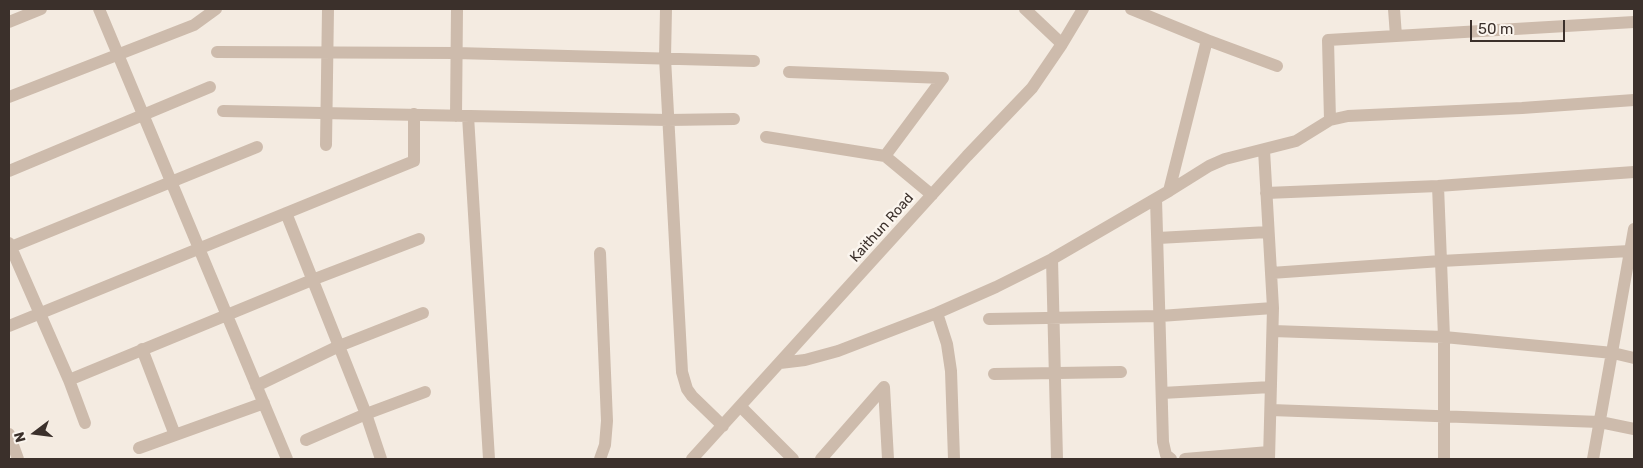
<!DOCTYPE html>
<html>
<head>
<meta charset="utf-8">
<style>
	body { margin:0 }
	#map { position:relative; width:1643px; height:468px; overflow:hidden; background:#f4ebe1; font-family:Rubik,sans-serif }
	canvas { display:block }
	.frame { position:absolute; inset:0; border:10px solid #3b302b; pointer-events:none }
	.north { position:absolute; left:10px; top:408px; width:50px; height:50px; -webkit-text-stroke:4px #fbf5ee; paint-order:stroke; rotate:255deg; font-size:14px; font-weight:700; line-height:20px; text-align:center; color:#3b302b }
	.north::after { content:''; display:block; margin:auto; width:18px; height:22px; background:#3b302b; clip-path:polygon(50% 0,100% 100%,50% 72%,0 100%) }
	.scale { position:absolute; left:1470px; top:20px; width:95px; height:22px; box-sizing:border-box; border:2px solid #3b302b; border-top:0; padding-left:6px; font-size:15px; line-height:18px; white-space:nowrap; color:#3b302b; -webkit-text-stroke:4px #fbf5ee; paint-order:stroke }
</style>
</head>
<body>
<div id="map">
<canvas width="1643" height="468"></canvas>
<div class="frame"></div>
<div class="north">N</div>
<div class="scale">50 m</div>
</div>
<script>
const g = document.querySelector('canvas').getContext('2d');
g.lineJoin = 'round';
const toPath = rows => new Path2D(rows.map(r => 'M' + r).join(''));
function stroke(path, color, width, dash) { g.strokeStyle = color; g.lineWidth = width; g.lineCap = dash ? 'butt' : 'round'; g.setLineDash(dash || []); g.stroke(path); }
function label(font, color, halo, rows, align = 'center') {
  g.font = font + ' Rubik,sans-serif'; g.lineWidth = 5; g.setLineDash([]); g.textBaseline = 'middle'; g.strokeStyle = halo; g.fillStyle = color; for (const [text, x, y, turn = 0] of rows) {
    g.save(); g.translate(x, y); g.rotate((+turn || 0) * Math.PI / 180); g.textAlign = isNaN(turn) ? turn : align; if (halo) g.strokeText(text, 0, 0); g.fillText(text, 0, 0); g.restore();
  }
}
const minor = toPath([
	[99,9,287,459],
	[666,9,665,58,682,372,687,389,692,396,723,426],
	[1025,9,1062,44],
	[1131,9,1207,40,1169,191],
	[1394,9,1396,36],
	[9,22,41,9],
	[1207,40,1277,66],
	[217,52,456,53,754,61],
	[789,72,943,78,885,156],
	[9,97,194,25,216,9],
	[223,111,668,120,734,119],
	[456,116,457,9],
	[468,116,489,459],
	[1330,120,1328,40,1634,22],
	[766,137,885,156,932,195],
	[326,145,328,9],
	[1264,150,1273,308,1269,459],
	[9,171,210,87],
	[1438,186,1444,337,1444,459],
	[1266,193,1438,186,1634,172],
	[1156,199,1163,442,1166,455,1171,459],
	[286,213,366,414,381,459],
	[1158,238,1268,232],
	[9,243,69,380,85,423],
	[11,247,257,147],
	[1052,259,1057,459],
	[1271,273,1441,261,1630,251],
	[937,313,947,344,951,371,954,459],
	[989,319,1160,316,1273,308],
	[9,326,414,161,414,114],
	[1273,331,1444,337,1613,353,1634,358],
	[142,349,175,435],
	[780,363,805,360,838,351,937,313,996,287,1052,259,1169,191,1209,166,1225,159,1296,141,1330,120,1348,116,1522,108,1634,100],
	[994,374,1121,372],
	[69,380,312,280,419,239],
	[256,386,339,346,423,313],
	[1162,393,1271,387],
	[741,407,793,459],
	[1271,410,1600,422,1634,429],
	[9,434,18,459],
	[306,440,366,414,425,392],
	[139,448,264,403],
	[600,459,605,445,607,421,600,253],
	[692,459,967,156,1032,88,1062,44,1083,9],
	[821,459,884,387,888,459],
	[1185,459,1269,452],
	[1593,459,1634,229]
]);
const streetNames = [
	["Kaithun Road",882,228,-48]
];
stroke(minor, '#cdbbac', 12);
label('14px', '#3b302b', '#fbf5ee', streetNames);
</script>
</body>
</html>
